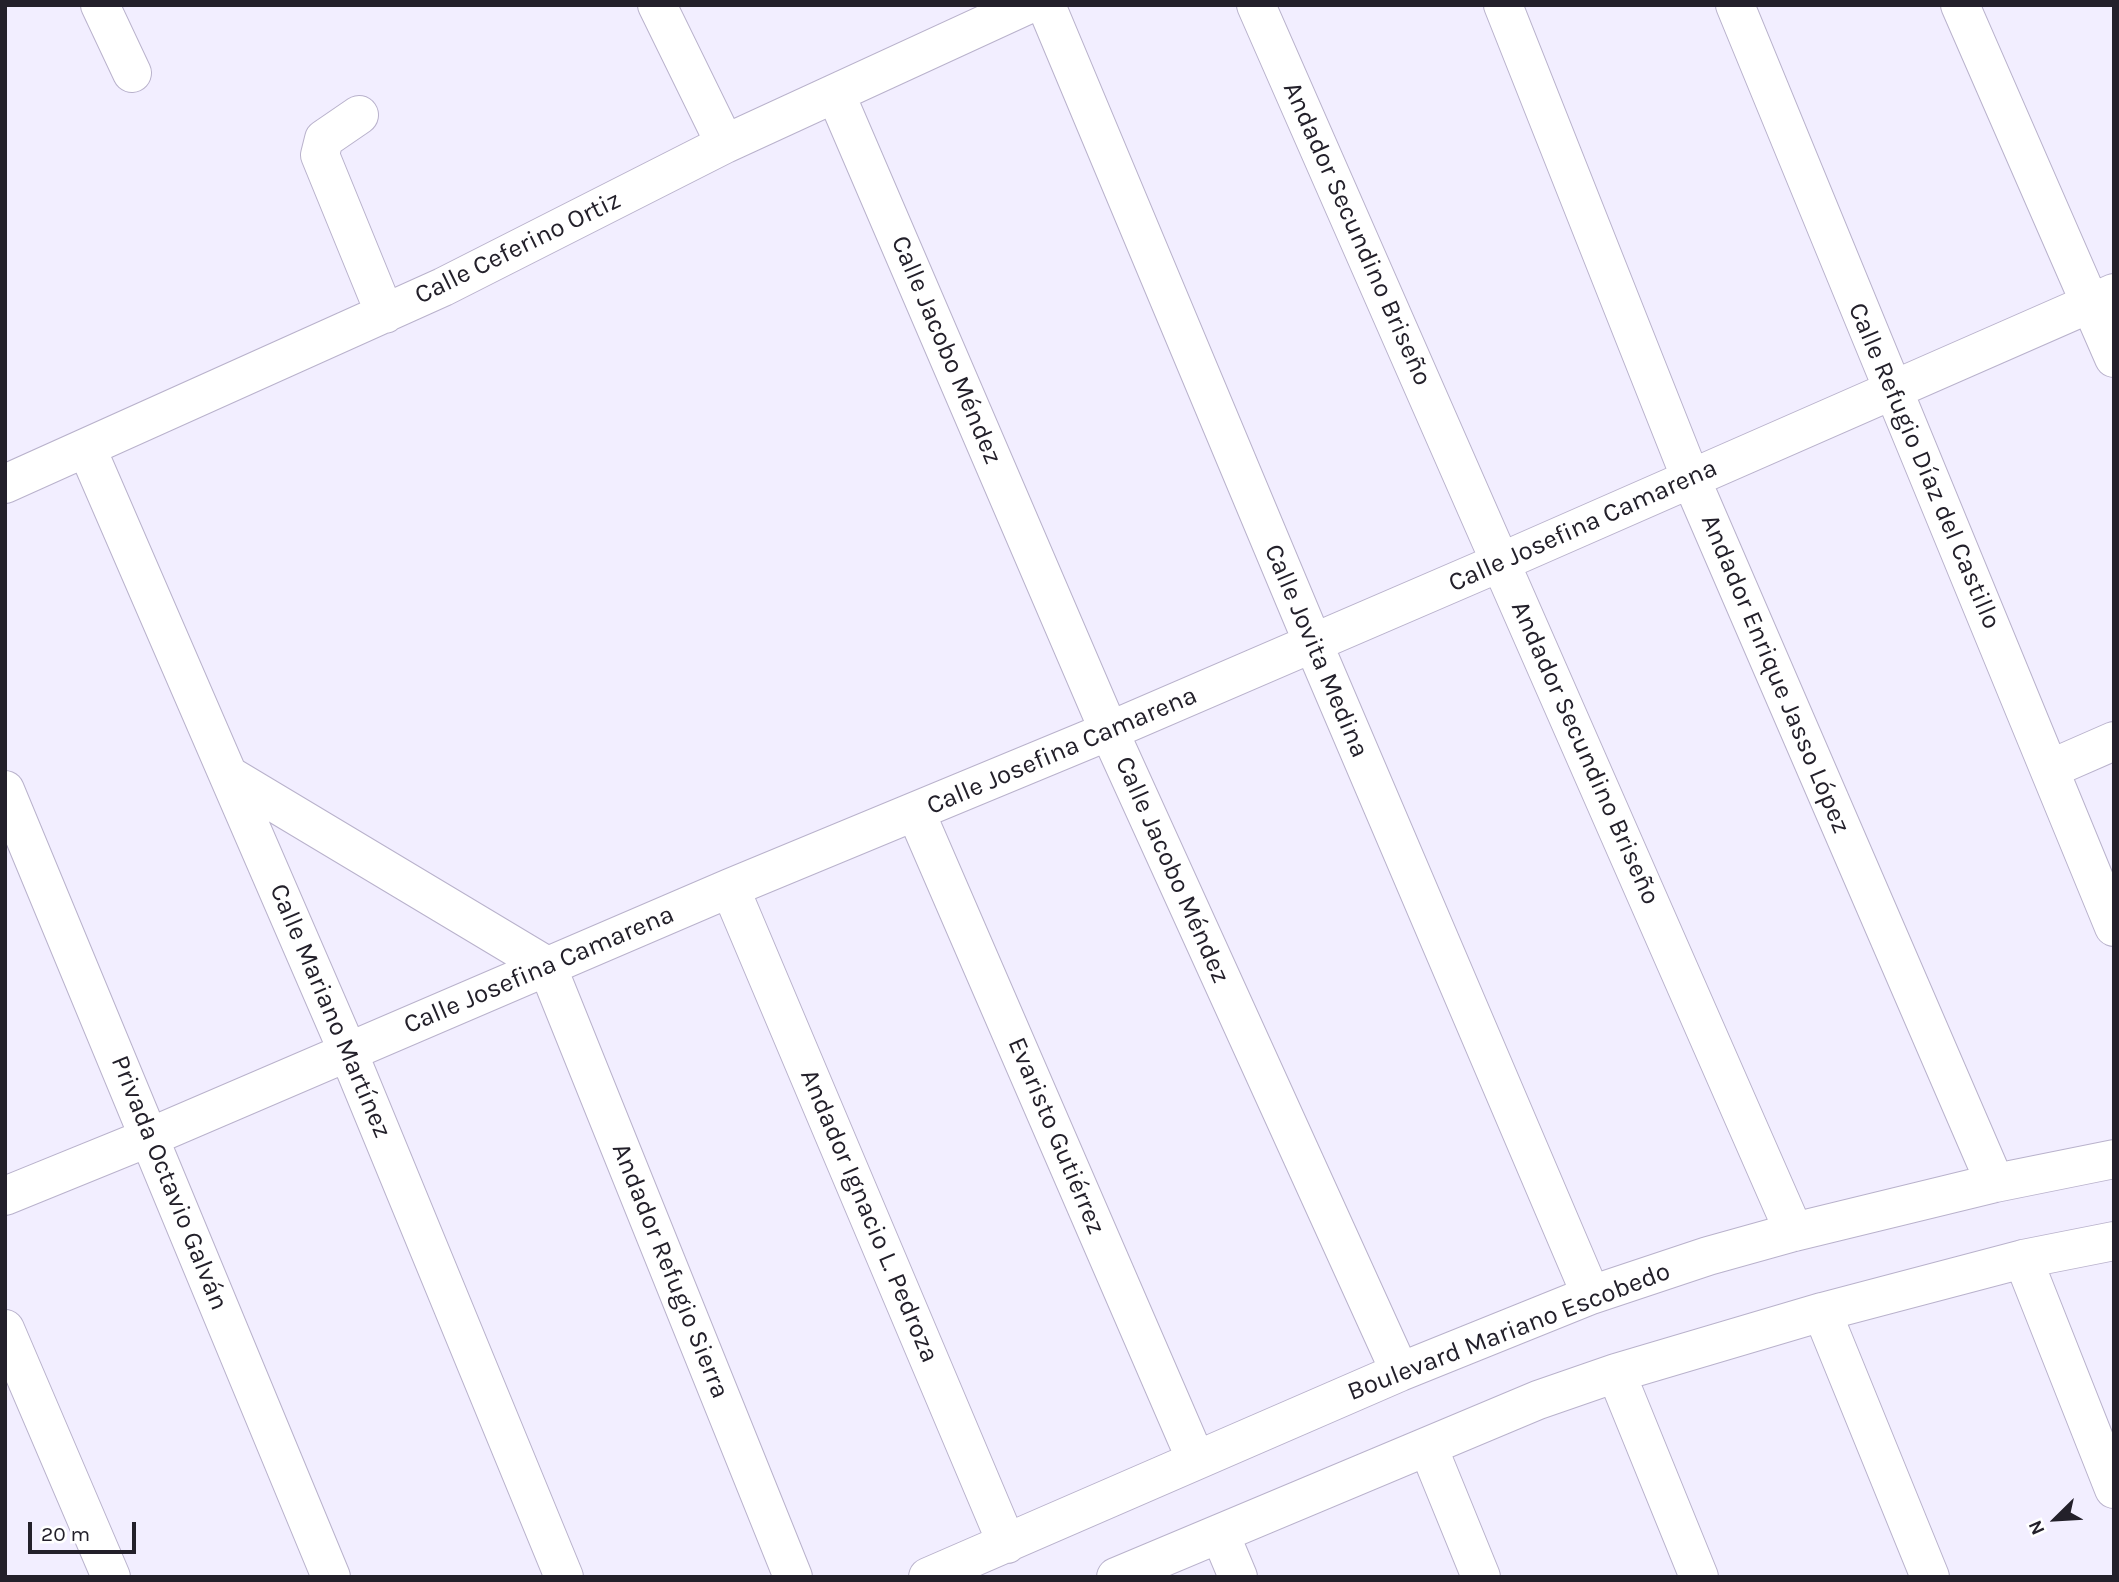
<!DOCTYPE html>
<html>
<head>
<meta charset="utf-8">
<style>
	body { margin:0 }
	#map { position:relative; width:2119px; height:1582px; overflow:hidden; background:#f2eeff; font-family:Karla,sans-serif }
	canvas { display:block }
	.frame { position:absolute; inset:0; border:7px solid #23202a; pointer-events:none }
	.north { position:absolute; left:2021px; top:1484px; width:70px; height:70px; -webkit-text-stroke:5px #fff; paint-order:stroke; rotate:246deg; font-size:19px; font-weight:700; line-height:28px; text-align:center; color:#23202a }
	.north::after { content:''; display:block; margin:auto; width:24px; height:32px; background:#23202a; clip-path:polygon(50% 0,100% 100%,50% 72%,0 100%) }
	.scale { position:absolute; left:28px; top:1522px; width:108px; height:32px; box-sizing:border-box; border:4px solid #23202a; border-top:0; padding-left:9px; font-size:21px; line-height:24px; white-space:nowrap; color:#23202a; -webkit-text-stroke:5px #fff; paint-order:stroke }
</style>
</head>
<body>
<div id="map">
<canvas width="2119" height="1582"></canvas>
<div class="frame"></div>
<div class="north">N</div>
<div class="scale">20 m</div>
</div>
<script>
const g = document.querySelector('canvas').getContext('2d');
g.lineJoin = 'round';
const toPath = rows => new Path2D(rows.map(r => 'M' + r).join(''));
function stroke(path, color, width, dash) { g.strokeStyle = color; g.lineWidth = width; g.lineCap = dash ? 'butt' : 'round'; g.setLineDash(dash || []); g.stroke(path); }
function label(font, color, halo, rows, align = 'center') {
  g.font = font + ' Karla,sans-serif'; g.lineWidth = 5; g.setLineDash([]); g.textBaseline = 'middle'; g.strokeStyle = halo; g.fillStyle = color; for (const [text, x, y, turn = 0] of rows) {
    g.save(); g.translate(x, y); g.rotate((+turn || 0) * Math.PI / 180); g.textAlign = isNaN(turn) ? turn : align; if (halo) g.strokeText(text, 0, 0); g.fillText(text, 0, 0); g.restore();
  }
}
const minor = toPath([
	[100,5,132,73],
	[657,5,725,144],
	[1046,5,1313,643,1591,1295],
	[1256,5,1794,1232],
	[1503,5,1691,479,1995,1183],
	[1735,5,2114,927],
	[1960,5,2114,358],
	[836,95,1109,731,1400,1372],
	[359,115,324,139,320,155,385,314],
	[87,449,348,1052,564,1577],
	[5,484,443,287,725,144,1027,5],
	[2050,769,2114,741],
	[230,776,547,966,793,1577],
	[5,790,331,1577],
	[916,813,1196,1460],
	[730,888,1007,1544],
	[5,1196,150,1137,730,888,1109,731,1501,562,2114,293],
	[2023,1259,2114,1489],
	[1822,1312,1930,1577],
	[5,1329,111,1577],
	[1616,1373,1699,1577],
	[1428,1447,1481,1577],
	[1220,1534,1238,1577],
	[928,1577,1400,1372,1591,1295,1708,1256,1794,1232,1995,1183,2114,1159],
	[1116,1577,1538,1400,1616,1373,1822,1312,2023,1259,2114,1241]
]);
const streetNames = [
	["Andador Secundino Briseño",1357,234,66],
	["Calle Ceferino Ortiz",518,248,-26],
	["Calle Jacobo Méndez",946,350,67],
	["Calle Refugio Díaz del Castillo",1924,466,67],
	["Calle Josefina Camarena",1583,526,-24],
	["Calle Jovita Medina",1316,651,67],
	["Andador Enrique Jasso López",1775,674,67],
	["Calle Josefina Camarena",1062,751,-23],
	["Andador Secundino Briseño",1585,753,66],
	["Calle Jacobo Méndez",1172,870,66],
	["Calle Josefina Camarena",539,970,-23],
	["Calle Mariano Martínez",330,1011,67],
	["Evaristo Gutiérrez",1056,1136,67],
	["Privada Octavio Galván",169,1183,68],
	["Andador Ignacio L. Pedroza",869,1216,67],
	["Andador Refugio Sierra",670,1271,68],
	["Boulevard Mariano Escobedo",1509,1332,-21]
];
stroke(minor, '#b9b2cc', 40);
stroke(minor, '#fff', 38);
label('26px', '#23202a', '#fff', streetNames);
</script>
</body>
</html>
